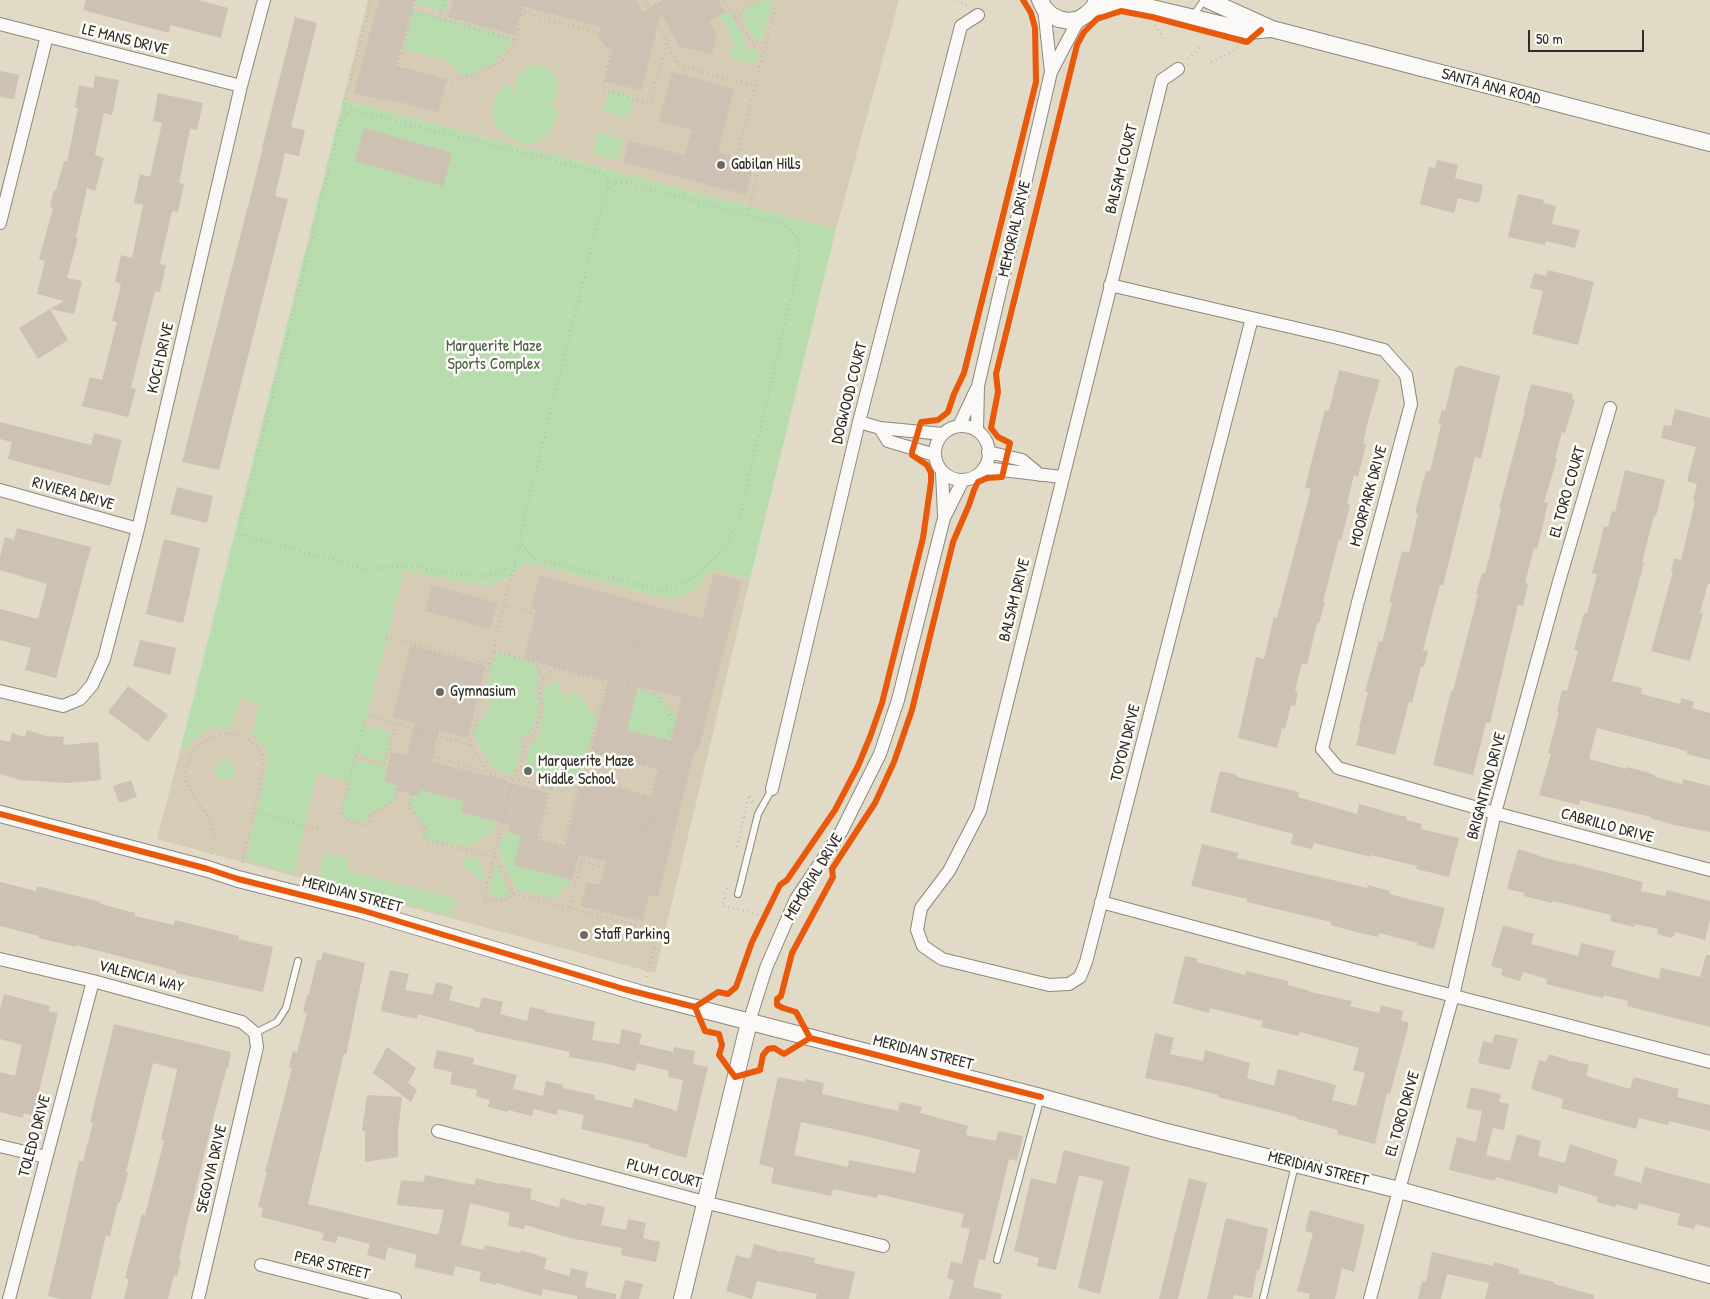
<!DOCTYPE html>
<html>
<head>
<meta charset="utf-8">
<style>
	body { margin:0 }
	#map { position:relative; width:1710px; height:1299px; overflow:hidden; background:#e1dac7; font-family:"Patrick Hand",sans-serif }
	canvas { display:block }
	.scale { position:absolute; left:1528px; top:30px; width:116px; height:22px; box-sizing:border-box; border:2px solid #2b2b2b; border-top:0; padding-left:6px; font-size:15px; line-height:18px; white-space:nowrap; color:#2b2b2b; -webkit-text-stroke:4px #fdfcf7; paint-order:stroke }
</style>
</head>
<body>
<div id="map">
<canvas width="1710" height="1299"></canvas>
<div class="scale">50 m</div>
</div>
<script>
const g = document.querySelector('canvas').getContext('2d');
g.lineJoin = 'round';
function fill(path, color) { g.fillStyle = color; g.fill(path, 'evenodd'); }
const toPath = rows => new Path2D(rows.map(r => 'M' + r).join(''));
function stroke(path, color, width, dash) { g.strokeStyle = color; g.lineWidth = width; g.lineCap = dash ? 'butt' : 'round'; g.setLineDash(dash || []); g.stroke(path); }
function label(font, color, halo, rows, align = 'center') {
  g.font = font + ' "Patrick Hand",sans-serif'; g.lineWidth = 5; g.setLineDash([]); g.textBaseline = 'middle'; g.strokeStyle = halo; g.fillStyle = color; for (const [text, x, y, turn = 0] of rows) {
    g.save(); g.translate(x, y); g.rotate((+turn || 0) * Math.PI / 180); g.textAlign = isNaN(turn) ? turn : align; if (halo) g.strokeText(text, 0, 0); g.fillText(text, 0, 0); g.restore();
  }
}
const built = toPath([
	[368,0,899,0,836,229,343,100],
	[526,562,668,599,692,593,713,569,750,579,655,973,157,839,197,687,279,708,274,738,362,732,404,570,488,586,510,577]
]);
const green = toPath([
	[416,0,448,0,445,12,415,4],
	[762,0,773,1,762,41,754,39,742,17,745,9],
	[413,10,514,38,504,53,496,60,482,69,466,76,456,72,451,64,447,61,404,49],
	[727,11,743,35,743,39,746,48,760,51,756,64,730,58,734,41,720,16],
	[535,65,549,68,557,79,557,93,554,99,543,108,550,105,555,100,557,115,554,126,543,138,536,143,523,143,509,138,499,129,493,118,493,109,495,100,498,93,508,83,516,97,514,87,518,74,529,66],
	[609,90,634,96,629,118,603,111],
	[343,100,836,229,750,579,713,569,692,593,668,599,526,562,510,577,488,586,404,571,364,727,371,727,391,732,384,762,362,756,358,751,354,764,361,761,387,767,384,782,397,785,394,800,367,816,370,819,367,823,346,819,342,812,350,781,317,773,294,873,246,860,268,762,266,748,252,735,259,703,239,698,232,728,220,727,206,731,180,752],
	[598,132,623,139,618,160,592,154],
	[497,653,535,662,535,669,539,679,535,694,540,702,532,732,522,737,518,763,512,774,501,772,492,767,474,736,478,721,486,716,492,693,487,686,495,655],
	[556,681,564,696,579,693,596,719,583,772,563,788,546,784,526,762,531,742,538,738,545,705,542,695,547,687],
	[637,689,658,694,677,718,670,741,627,730],
	'215 770a10 10 0 1 1 20 0a10 10 0 1 1-20 0Z',
	[420,790,464,802,461,813,497,822,492,833,479,839,470,847,426,839,424,836,427,830,411,807,413,795,419,796],
	[508,832,521,836,514,865,572,880,555,898,517,891,498,853,501,840],
	[324,853,347,858,348,871,456,899,452,916,319,880],
	[466,857,479,860,484,874,480,883,475,874,463,866],
	[495,863,510,893,502,898,490,896]
]);
const building = toPath([
	[86,0,198,0,228,8,221,38,170,25,169,33,83,10],
	[379,0,414,0,396,66,447,80,438,112,387,99,387,101,354,93],
	[453,0,636,0,643,12,664,0,718,0,725,12,709,21,717,35,712,54,687,48,680,48,661,13,641,91,605,81,613,49,605,47,599,36,601,27,523,6,515,35,448,17],
	[295,17,317,23,291,127,305,130,299,156,285,153,275,196,288,199,219,470,182,462,263,148,262,148],
	[0,71,19,75,14,99,0,97],
	[672,72,734,89,718,152,755,162,746,195,623,162,629,141,685,155,692,130,659,121],
	[95,76,119,80,112,115,104,113,95,155,104,158,95,191,87,188,76,237,78,238,67,278,82,281,74,314,50,309,64,301,37,294,45,261,39,259,53,208,50,207,54,190,56,190,64,161,67,162,78,108,75,108,79,85,93,88],
	[158,93,203,103,197,130,190,129,179,183,184,184,178,212,172,211,160,264,166,265,160,292,155,291,131,388,136,389,128,417,82,406,90,377,102,380,117,322,112,321,121,284,115,282,121,255,132,258,143,205,134,203,140,174,150,177,162,123,153,121],
	[364,128,452,153,443,186,355,161],
	[1437,160,1458,165,1455,178,1483,185,1479,203,1458,198,1454,213,1420,204,1429,167,1435,168],
	[1518,194,1544,200,1543,203,1556,206,1552,224,1580,230,1575,248,1546,241,1545,245,1508,237],
	[1548,270,1594,282,1578,345,1532,334,1543,291,1530,288,1534,273,1546,276],
	[50,309,68,340,38,359,19,328],
	[1458,365,1500,376,1481,459,1475,457,1443,586,1440,585,1423,650,1428,651,1424,667,1421,667,1412,703,1409,702,1395,755,1356,745,1360,729,1359,728,1368,692,1365,691,1371,670,1379,641,1382,642,1392,603,1389,603,1402,551,1409,553,1418,514,1415,513,1426,471,1430,472,1436,447,1441,424,1438,423,1442,410,1445,411,1455,369,1457,369],
	[1339,370,1380,380,1368,421,1363,444,1366,445,1358,476,1354,475,1347,504,1350,505,1341,541,1339,540,1323,602,1325,602,1319,623,1317,623,1307,665,1302,663,1295,691,1298,692,1295,706,1291,705,1285,729,1282,728,1277,748,1238,738,1256,657,1264,659,1274,617,1277,618,1284,591,1311,489,1305,487,1325,410,1329,411],
	[1531,384,1573,394,1572,399,1575,400,1565,433,1562,432,1555,458,1557,459,1544,502,1548,503,1542,529,1537,549,1534,548,1525,583,1528,584,1523,606,1518,605,1490,723,1486,722,1473,775,1433,765,1451,691,1453,691,1478,595,1476,594,1482,573,1485,574,1501,509,1499,508,1525,411,1524,410],
	[1675,409,1710,418,1710,584,1708,583,1700,613,1703,613,1690,661,1651,651,1673,572,1671,571,1674,558,1681,560,1695,501,1693,500,1697,484,1687,481,1696,447,1661,438,1664,425,1671,426],
	[0,422,91,445,94,433,122,440,110,486,8,459,12,442,0,439],
	[1625,470,1665,480,1656,516,1654,516,1642,562,1644,563,1612,681,1642,688,1641,694,1680,704,1681,698,1694,702,1692,708,1710,713,1710,760,1687,754,1687,751,1597,728,1589,759,1626,769,1627,767,1639,770,1655,775,1655,777,1682,784,1683,779,1710,786,1710,832,1674,825,1650,818,1651,817,1580,800,1579,805,1539,795,1551,754,1548,753,1559,712,1557,711,1562,690,1567,691,1578,651,1574,650,1584,613,1587,613,1597,574,1592,573,1598,551,1604,526,1608,527,1612,511,1615,512],
	[177,487,213,496,207,523,170,514],
	[17,528,91,547,56,678,25,670,31,648,0,640,0,609,38,619,47,584,0,570,0,557,5,537,14,540],
	[164,539,200,548,183,623,146,614],
	[714,574,742,581,698,750,695,749,658,897,649,895,643,921,581,906,587,882,600,885,606,861,579,854,572,880,514,865,521,836,508,832,510,825,461,812,464,801,420,790,419,796,396,790,397,785,384,782,391,752,407,756,415,723,393,717,411,645,486,666,468,738,439,730,432,762,506,780,506,782,548,793,537,840,565,848,581,779,652,797,659,769,591,751,608,681,524,659,536,610,531,608,539,575,702,619],
	[638,686,682,697,671,741,627,730],
	[432,585,497,603,490,629,425,611],
	[140,640,176,648,170,675,133,666],
	[128,686,168,715,148,742,108,712],
	[27,730,46,736,64,737,63,745,98,742,101,780,69,783,20,780,0,774,0,740,10,742,12,733,25,737],
	[1220,771,1237,775,1237,777,1299,792,1298,797,1357,814,1359,804,1382,810,1382,811,1407,817,1406,820,1422,824,1421,829,1459,838,1449,877,1416,869,1417,866,1371,855,1371,857,1314,843,1312,849,1291,844,1293,834,1210,812],
	[131,780,137,797,119,803,113,786],
	[1202,844,1239,853,1237,858,1367,888,1368,885,1390,891,1389,894,1445,908,1434,949,1417,945,1418,943,1379,933,1378,937,1356,932,1331,925,1331,922,1247,902,1247,899,1191,886],
	[1518,849,1546,858,1569,864,1570,863,1643,882,1641,891,1665,896,1667,890,1710,901,1710,920,1705,940,1675,932,1674,937,1672,936,1671,938,1657,934,1658,929,1635,924,1634,927,1610,921,1611,915,1553,901,1552,903,1524,896,1525,893,1507,889],
	[0,882,36,891,37,886,101,902,101,904,135,913,135,916,174,925,175,920,239,936,238,939,273,947,263,992,176,973,177,971,76,945,76,947,60,943,38,938,39,936,0,926],
	[1503,925,1534,934,1531,944,1578,956,1581,943,1615,951,1611,966,1659,979,1661,968,1700,977,1706,955,1710,955,1710,1027,1627,1006,1628,1001,1604,995,1603,998,1546,984,1547,979,1523,972,1520,981,1501,975,1503,969,1491,966],
	[323,952,365,963,346,1055,344,1054,308,1204,438,1235,444,1210,397,1205,401,1180,424,1182,425,1175,474,1185,476,1178,500,1184,501,1183,532,1189,530,1199,559,1208,561,1198,586,1206,587,1203,605,1207,601,1225,626,1230,628,1219,646,1223,643,1238,660,1242,656,1262,621,1255,622,1248,570,1238,525,1225,524,1229,508,1226,510,1213,470,1203,461,1245,484,1250,485,1245,520,1253,521,1250,543,1257,547,1258,544,1269,569,1276,571,1268,588,1272,585,1287,616,1294,616,1299,577,1299,577,1296,543,1289,541,1296,496,1283,496,1285,479,1281,481,1272,455,1266,453,1276,414,1267,417,1255,388,1247,385,1260,367,1255,370,1244,338,1236,336,1243,322,1240,324,1233,261,1217,263,1208,258,1207,267,1172,265,1172,292,1068,289,1067,293,1051,297,1052,307,1013,303,1012,307,995,309,995,317,960,321,961],
	[1185,956,1198,959,1197,962,1220,968,1245,975,1246,971,1288,981,1287,985,1310,991,1310,992,1352,1001,1350,1006,1379,1013,1381,1005,1403,1011,1401,1020,1409,1023,1390,1094,1387,1093,1375,1144,1337,1134,1338,1130,1297,1119,1297,1117,1218,1097,1218,1095,1184,1086,1145,1078,1155,1033,1174,1038,1170,1054,1203,1061,1205,1050,1250,1063,1247,1078,1274,1086,1278,1069,1336,1085,1332,1100,1356,1106,1365,1073,1353,1070,1359,1048,1300,1032,1298,1036,1261,1027,1263,1021,1210,1008,1209,1013,1173,1003],
	[390,970,409,974,405,990,433,995,436,982,453,986,449,1000,479,1008,482,997,503,1002,500,1014,527,1021,530,1007,545,1010,545,1012,595,1022,592,1040,619,1044,622,1029,642,1034,639,1044,673,1052,674,1047,695,1051,693,1064,708,1067,686,1158,649,1147,649,1145,581,1129,584,1115,558,1109,557,1115,534,1109,532,1116,508,1110,508,1112,488,1107,490,1100,476,1096,477,1090,450,1084,452,1072,433,1068,437,1050,474,1058,473,1064,517,1075,513,1089,543,1096,546,1081,563,1085,563,1088,595,1095,595,1099,632,1108,634,1098,677,1111,683,1080,668,1077,669,1071,637,1063,635,1071,608,1064,569,1057,570,1052,474,1031,474,1029,418,1014,417,1019,381,1011],
	[4,994,50,1006,49,1011,58,1013,33,1116,24,1113,23,1118,0,1112,0,1072,15,1076,22,1045,0,1039,0,1009],
	[114,1024,231,1052,228,1068,227,1067,214,1115,188,1219,179,1259,181,1260,177,1276,174,1275,168,1299,124,1299,129,1279,125,1278,142,1214,145,1215,164,1141,161,1140,177,1071,177,1069,153,1063,126,1172,128,1173,120,1203,118,1202,110,1236,106,1235,91,1299,60,1299,48,1296,79,1161,83,1162,93,1123,90,1122],
	[1495,1034,1518,1039,1510,1070,1478,1063,1483,1041,1492,1043],
	[387,1047,416,1068,408,1083,417,1090,411,1102,373,1073],
	[1549,1054,1573,1062,1573,1061,1589,1065,1586,1076,1630,1089,1634,1077,1679,1089,1677,1097,1710,1105,1710,1131,1669,1121,1668,1125,1639,1118,1636,1129,1561,1108,1563,1099,1531,1089,1539,1060,1546,1062],
	[778,1077,805,1082,805,1079,824,1083,822,1094,898,1111,900,1102,922,1107,920,1113,968,1126,966,1135,996,1141,998,1131,1023,1136,1017,1161,1009,1159,985,1260,979,1259,973,1287,1002,1294,1001,1299,949,1299,954,1280,947,1278,951,1261,962,1264,970,1229,961,1227,964,1214,878,1194,877,1198,833,1189,831,1196,771,1183,774,1168,759,1164],
	[801,1122,865,1136,920,1150,915,1173,849,1160,848,1167,794,1155],
	[1471,1087,1501,1094,1499,1102,1509,1104,1504,1130,1493,1128,1486,1155,1510,1161,1517,1134,1541,1141,1538,1156,1565,1163,1570,1144,1618,1160,1614,1175,1641,1183,1645,1167,1710,1184,1710,1228,1696,1224,1694,1229,1677,1225,1680,1214,1639,1203,1637,1210,1616,1204,1615,1207,1597,1202,1598,1197,1559,1185,1557,1194,1496,1177,1495,1181,1449,1170,1457,1137,1476,1142,1482,1111,1466,1108],
	[367,1095,402,1097,398,1132,398,1157,365,1162,365,1131,362,1131],
	[1064,1150,1130,1167,1100,1294,1078,1288,1103,1181,1079,1175,1056,1270,1037,1266,1039,1258,1014,1251,1031,1178,1056,1184],
	[1189,1178,1207,1183,1178,1299,1159,1299],
	[1310,1210,1365,1225,1354,1272,1342,1268,1335,1299,1309,1299,1310,1294,1297,1291,1313,1233,1305,1231],
	[1226,1218,1250,1224,1250,1225,1268,1228,1263,1256,1259,1271,1257,1270,1252,1298,1234,1295,1233,1299,1207,1299],
	[754,1244,782,1252,783,1251,815,1258,814,1263,855,1272,849,1299,816,1299,817,1294,757,1281,752,1299,726,1291,736,1255,750,1259],
	[1432,1252,1493,1266,1494,1262,1519,1269,1518,1273,1554,1282,1554,1284,1594,1295,1594,1299,1485,1299,1489,1283,1447,1274,1441,1299,1418,1299,1422,1281,1426,1282],
	[625,1280,643,1284,639,1299,620,1299]
]);
const path = toPath([
	[415,0,398,67,452,81,481,73,502,61,516,41],
	[444,0,439,18,516,41,522,12],
	[528,0,523,12,600,34,612,48,603,90,650,104,667,43],
	[645,0,650,8],
	[664,0,650,8,678,65,755,86],
	[957,0,966,6],
	[724,1,755,47,764,50],
	[412,12,439,18],
	[735,17,759,0],
	[1155,25,1163,38],
	[1188,59,1200,47],
	[1211,62,1229,54,1241,45],
	[346,114,344,107,371,0],
	[616,183,629,183,784,225,796,236,800,246,799,264,740,515,730,539,718,555,694,577,676,587,663,591,540,560,529,555,522,544,521,531,602,205,607,191,616,183],
	[748,215,760,162,737,156,777,0],
	[515,566,488,576,471,576,409,566,366,569,238,534,341,121,346,114,351,111,360,112,603,173,609,181,607,189],
	[504,605,519,549,522,544],
	[386,637,490,664,470,745],
	[638,640,628,684,653,690,671,718,668,736,674,737,671,749,696,755],
	[493,651,504,605,686,654],
	[490,664,493,651,536,663,543,678,539,696,542,703,535,734,525,741,521,766,513,778,563,792,580,777,652,796,658,769,589,751,605,682,555,668,543,678],
	[441,737,436,758,487,772],
	[356,757,385,764,396,724],
	[551,788,539,840,565,846],
	[397,790,395,800,369,816,370,822,367,825,346,819,341,813,366,715,470,745,489,773,513,778,494,856,514,895],
	[412,794,409,808,425,829,423,835,425,840,494,856,484,900,504,901,514,895,521,896,631,924,642,929,651,938,654,948,646,979],
	[254,812,320,830],
	[563,846,580,779],
	[737,847,749,795,753,804],
	[211,854,214,839,211,821,186,783,185,769,195,748,213,736,229,733,244,736,256,746,263,757,263,770,242,863],
	[581,861,582,855],
	[727,888,722,906,755,913,763,918],
	[570,907,581,861,599,866,608,822,647,832,650,819,680,827]
]);
const service = toPath([
	[1193,16,1204,0],
	[738,894,758,814,772,789],
	[255,1033,277,1022,286,1008,298,961],
	[997,1260,1041,1097],
	[1263,1299,1295,1165]
]);
const minor = toPath([
	[1044,8,1051,72],
	[0,24,241,86],
	[1178,69,1162,80,980,811,949,871,921,908,917,930,923,946,942,959,1049,985,1069,984,1080,977,1086,962,1252,318],
	[0,223,47,36],
	[1110,285,1338,338,1384,350,1406,375,1411,404,1358,602,1322,749,1338,768,1495,813,1710,870],
	[859,422,880,428,943,434],
	[959,426,976,390],
	'935 453a27 27 0 1 1 54 0a27 27 0 1 1-54 0Z',
	[880,428,888,441,935,455],
	[977,431,978,386,1051,72,1079,19],
	[988,452,1022,460,1040,475],
	[984,468,1062,477],
	[942,472,944,515],
	[0,490,138,529],
	[0,691,63,706,80,699,92,685,104,659,138,529,241,86,264,0],
	[772,789,859,422,961,26,978,15],
	[1101,902,1380,977,1710,1062],
	[0,959,93,981,242,1022,255,1033,257,1047,198,1299],
	[749,1022,766,968,796,899,841,832,880,754,898,700,944,518,963,480],
	[438,1131,712,1204,883,1246],
	[0,1146,46,1157],
	[261,1265,395,1299],
	[9,1299,93,981],
	[1370,1299,1399,1190,1453,996,1495,813,1558,585,1610,408]
]);
const tertiary = toPath([
	[1040,0,1044,8,1051,15,1059,19,1069,21,1079,19,1087,14,1094,7,1097,0],
	[1208,0,1272,29,1710,143],
	[1094,7,1135,4,1249,31,1270,29],
	[0,814,208,869,238,879,361,910,642,994,1041,1097,1163,1131,1399,1190,1710,1275],
	[682,1299,749,1022]
]);
const cycleway = toPath([
	[0,814,208,869,238,879,361,910,624,989,695,1007],
	[695,1007,718,992,728,994,736,987,752,942,780,885,787,880,835,810,858,766,870,737,882,703,923,538,931,482,931,473,927,465,912,455,912,452,921,422,938,420,948,412,954,394,964,373,1036,82,1035,28,1031,13,1023,0],
	[695,1007,705,1031,719,1034,722,1045,719,1055,735,1077,760,1070,763,1055,768,1049,774,1048,784,1054,810,1038],
	[810,1038,796,1012,783,1008,777,1005,777,999,781,996,792,953,833,877,832,869,875,803,894,762,912,710,953,542,969,505,974,490,978,482,987,478,1002,477,1010,443,998,437,991,428,998,392,996,374,1077,45,1084,32,1097,19,1121,11,1152,17,1247,42,1261,30],
	[810,1038,1041,1097]
]);
const markers = [
	[721,165,5,"#6b6862"],
	[440,692,5,"#6b6862"],
	[528,771,5,"#6b6862"],
	[584,935,5,"#6b6862"]
];
const streetNames = [
	["LE MANS DRIVE",125,40,14],
	["SANTA ANA ROAD",1491,87,15],
	["BALSAM COURT",1122,169,-76],
	["MEMORIAL DRIVE",1015,229,-77],
	["KOCH DRIVE",161,358,-77],
	["DOGWOOD COURT",850,393,-76],
	["EL TORO COURT",1568,492,-74],
	["RIVIERA DRIVE",73,494,16],
	["MOORPARK DRIVE",1369,496,-75],
	["BALSAM DRIVE",1015,600,-76],
	["TOYON DRIVE",1126,743,-76],
	["BRIGANTINO DRIVE",1487,786,-75],
	["CABRILLO DRIVE",1607,826,15],
	["MEMORIAL DRIVE",814,877,-59],
	["MERIDIAN STREET",352,895,15],
	["VALENCIA WAY",141,977,15],
	["MERIDIAN STREET",923,1053,14],
	["EL TORO DRIVE",1403,1114,-74],
	["TOLEDO DRIVE",35,1136,-75],
	["SEGOVIA DRIVE",212,1169,-77],
	["MERIDIAN STREET",1318,1169,14],
	["PLUM COURT",664,1174,15],
	["PEAR STREET",332,1266,14]
];
const poiNames = [
	["Gabilan Hills",731,165],
	["Gymnasium",450,692],
	["Marguerite Maze",538,762],
	["Middle School",538,780],
	["Staff Parking",594,935]
];
const parkNames = [
	["Marguerite Maze",494,347],
	["Sports Complex",494,365]
];
fill(built, '#d6cbb4');
fill(green, '#b8dcae');
fill(building, '#ccc1b2');
stroke(service, '#8c887e', 8);
stroke(minor, '#8c887e', 14);
stroke(tertiary, '#8c887e', 18);
stroke(path, '#bcbbb7', 2.5, [1, 4]);
stroke(service, '#faf9f7', 6);
stroke(minor, '#faf9f7', 12);
stroke(tertiary, '#faf9f7', 16);
stroke(cycleway, '#e8590c', 6);
for (const [x, y, r, color] of markers) { const dot = new Path2D(); dot.arc(x, y, r, 0, 2 * Math.PI); g.fillStyle = color; g.fill(dot); stroke(dot, '#fdfcf7', 2); }
label('16px', '#2b2b2b', '#fdfcf7', streetNames);
label('16px', '#2b2b2b', '#fdfcf7', poiNames, 'left');
label('16px', '#4b614c', '#fdfcf7', parkNames);
</script>
</body>
</html>
